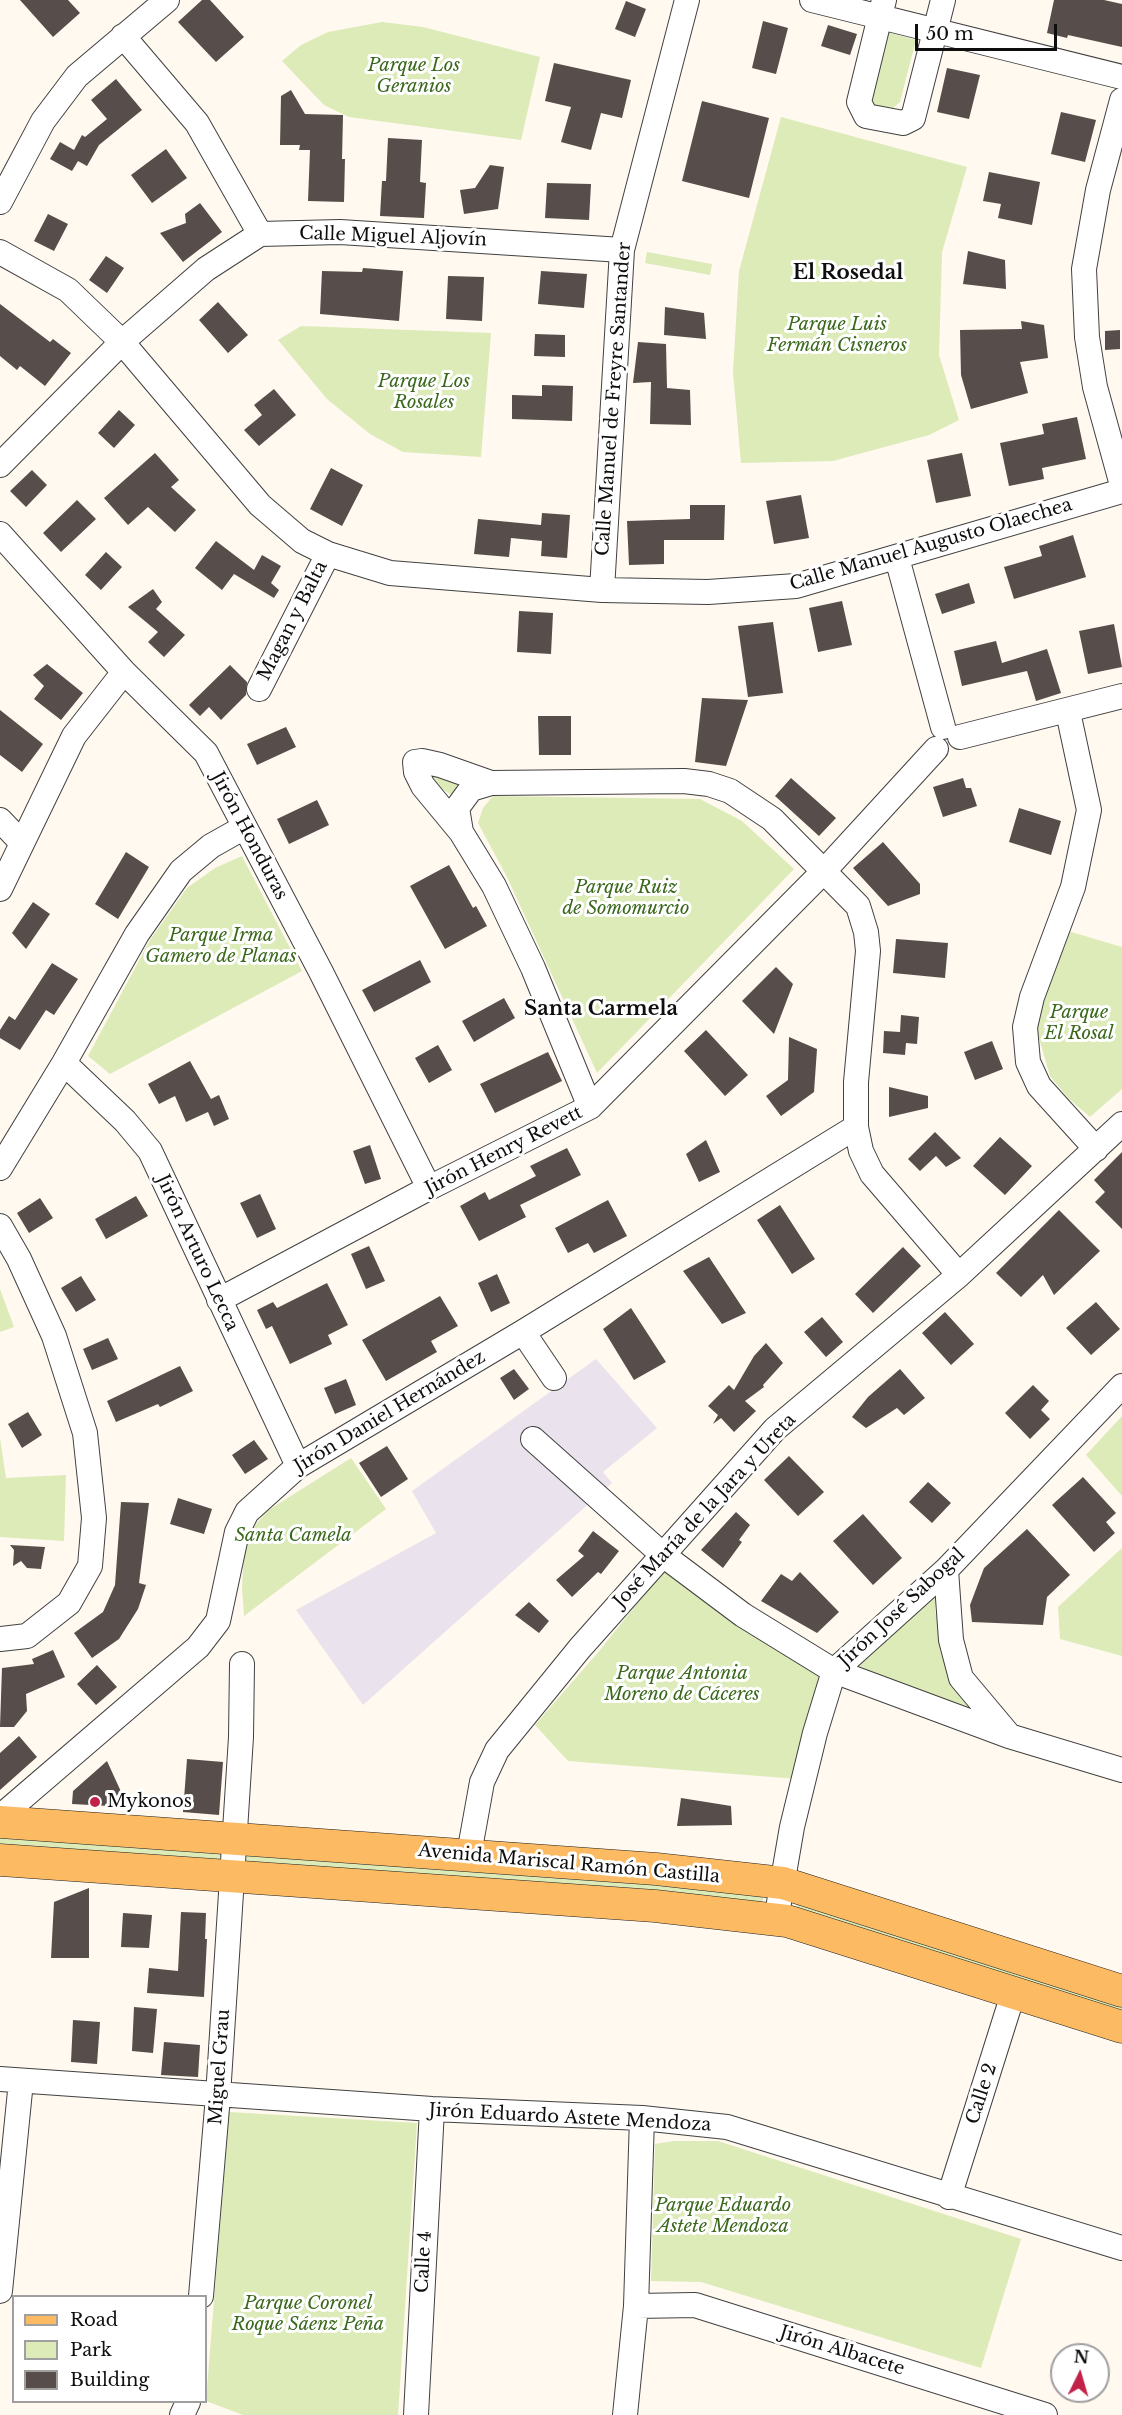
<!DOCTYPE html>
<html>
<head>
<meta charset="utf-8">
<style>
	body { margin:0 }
	#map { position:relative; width:1122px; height:2415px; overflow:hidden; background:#fff9ef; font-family:"Libre Baskerville",serif }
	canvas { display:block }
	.legend { position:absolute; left:12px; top:2295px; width:195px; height:108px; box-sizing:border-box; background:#fff; border:2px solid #9f9f9f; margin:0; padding:8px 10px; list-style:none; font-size:18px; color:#0e0e0e }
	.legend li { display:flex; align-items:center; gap:12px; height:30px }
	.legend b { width:30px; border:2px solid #9f9f9f }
	.north { position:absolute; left:1050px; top:2343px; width:60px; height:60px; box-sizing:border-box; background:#fff; border:2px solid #9f9f9f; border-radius:50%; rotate:5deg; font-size:16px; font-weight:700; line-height:24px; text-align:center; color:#0e0e0e }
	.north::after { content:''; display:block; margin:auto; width:21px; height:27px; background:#c22248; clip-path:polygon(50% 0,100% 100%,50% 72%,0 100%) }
	.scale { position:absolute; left:915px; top:24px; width:142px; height:27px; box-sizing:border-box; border:3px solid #0e0e0e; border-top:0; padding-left:8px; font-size:18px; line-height:21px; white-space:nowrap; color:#0e0e0e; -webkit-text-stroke:4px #fff; paint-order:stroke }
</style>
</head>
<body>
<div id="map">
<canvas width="1122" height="2415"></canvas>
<ul class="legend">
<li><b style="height:8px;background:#fcba63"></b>Road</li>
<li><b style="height:16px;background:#dcebb8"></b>Park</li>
<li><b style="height:16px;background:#574d4a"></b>Building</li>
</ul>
<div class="north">N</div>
<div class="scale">50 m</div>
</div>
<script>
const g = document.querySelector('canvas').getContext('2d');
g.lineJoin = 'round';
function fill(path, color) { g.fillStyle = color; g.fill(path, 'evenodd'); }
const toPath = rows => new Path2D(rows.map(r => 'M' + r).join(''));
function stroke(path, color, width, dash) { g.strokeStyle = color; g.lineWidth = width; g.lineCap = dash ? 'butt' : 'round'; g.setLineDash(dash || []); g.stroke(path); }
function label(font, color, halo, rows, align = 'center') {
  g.font = font + ' "Libre Baskerville",serif'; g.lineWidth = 6; g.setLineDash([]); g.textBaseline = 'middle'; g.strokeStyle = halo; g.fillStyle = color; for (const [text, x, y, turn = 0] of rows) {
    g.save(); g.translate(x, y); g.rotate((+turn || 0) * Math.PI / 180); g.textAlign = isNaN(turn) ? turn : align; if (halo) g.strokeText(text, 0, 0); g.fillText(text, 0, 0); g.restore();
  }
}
const industrial = toPath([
	[596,1359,657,1428,603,1472,612,1483,363,1705,296,1610,436,1533,412,1491]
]);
const green = toPath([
	[382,22,423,27,540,57,521,140,349,117,324,105,282,61,301,45,328,32],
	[887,32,916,40,900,102,893,108,874,105,871,96],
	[781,117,967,167,942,252,939,355,959,420,929,435,833,461,741,463,733,372,739,271],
	[647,252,712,264,710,275,645,263],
	[301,326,491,333,481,457,403,452,370,434,327,399,278,340],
	[442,774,462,788,454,796,433,784,429,775],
	[493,796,700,799,742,821,794,869,597,1073,507,877,478,823,483,808],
	[242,856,302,971,110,1074,88,1056,150,940,187,888,215,868],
	[1068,931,1122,947,1122,1089,1090,1117,1068,1098,1050,1076,1037,1031,1039,1002],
	[0,1289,14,1327,0,1332],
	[1122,1416,1122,1496,1086,1455],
	[0,1438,6,1478,66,1475,64,1541,0,1537],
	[351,1458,386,1509,244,1616,242,1587,244,1554,253,1528,267,1511],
	[1122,1548,1122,1656,1060,1639,1058,1607],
	[667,1566,823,1675,798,1779,568,1761,535,1725,600,1650],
	[936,1585,935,1611,953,1678,994,1724,843,1669],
	[0,1828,220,1843,225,1864,0,1853],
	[244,1847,763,1893,763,1901,753,1909,241,1862],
	[798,1897,1122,2004,1122,2023,795,1916],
	[229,2112,417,2123,398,2415,243,2415,206,2401],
	[674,2141,718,2141,1021,2239,981,2368,701,2282,651,2281,655,2144]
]);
const building = toPath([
	[20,0,68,0,80,13,53,37],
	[202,0,210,0,244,37,216,62,178,22],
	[1054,0,1104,0,1122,4,1122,47,1068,35,1067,38,1047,33],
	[626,1,646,9,635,37,615,29],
	[763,21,788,28,776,74,752,68],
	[828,25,857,34,850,55,821,46],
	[554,63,631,80,622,118,601,113,591,150,561,142,571,107,545,101],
	[947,68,980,75,969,119,937,112],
	[116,79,142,110,99,145,87,166,78,161,72,171,50,159,60,142,74,150,82,135,85,137,107,119,91,100],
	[291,90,305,114,343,115,342,159,345,159,344,202,308,201,310,150,299,150,300,145,280,145,281,96],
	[702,101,769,118,749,198,682,181],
	[1061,112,1096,120,1085,162,1051,154],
	[388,138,422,140,420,182,426,183,424,218,380,216,382,181,386,181],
	[166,149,187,178,152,203,131,175],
	[490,165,504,167,498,209,464,214,460,190,475,188],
	[989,172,1040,182,1032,225,998,218,1001,204,983,201],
	[547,183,591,184,589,220,545,218],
	[200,203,222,232,183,262,160,233,186,223,185,214],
	[48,214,68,224,54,251,34,241],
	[968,251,1005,260,1006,289,963,284],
	[106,256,124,268,107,293,89,280],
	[363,268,403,271,399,321,320,314,322,271,362,272],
	[541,271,587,274,584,308,538,304],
	[448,276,484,277,482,321,446,319],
	[218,302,248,335,228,353,199,320],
	[0,304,50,342,53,339,71,353,45,386,20,366,17,370,0,356],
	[665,307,704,313,706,339,664,335],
	[1021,321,1044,325,1048,358,1020,362,1028,393,971,409,961,375,960,330,1022,329],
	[1120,330,1120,349,1105,350,1105,331],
	[535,334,565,335,565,357,534,356],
	[638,342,666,344,667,388,690,390,691,425,650,424,651,382,633,383],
	[542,385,573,386,572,421,512,419,512,395,542,396],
	[274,389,296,415,259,446,244,430,262,415,254,405],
	[119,410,135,425,114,448,98,433],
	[1077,417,1086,459,1042,468,1044,479,1009,486,1000,443,1044,434,1042,424],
	[155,453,179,480,171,487,196,510,175,532,148,507,128,525,104,498],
	[962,453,971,496,936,503,927,460],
	[331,468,363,485,342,526,310,509],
	[32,470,47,485,26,507,10,491],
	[801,495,809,538,774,544,766,501],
	[77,500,96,519,61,552,43,533],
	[690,505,725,505,724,540,664,540,664,564,629,565,627,521,690,519],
	[542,513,570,515,567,558,541,556,542,541,511,538,509,557,474,554,478,519,541,525],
	[1073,535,1086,577,1014,599,1004,567,1042,556,1039,546],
	[216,541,254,570,262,555,281,566,271,583,279,590,274,598,234,574,222,590,195,568],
	[106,552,122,567,101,590,85,575],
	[969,583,975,603,942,614,935,594],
	[153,589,162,602,156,609,185,635,164,657,148,642,158,632,128,607],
	[842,601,852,645,818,652,809,608],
	[519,611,553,613,551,654,517,652],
	[773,622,783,693,748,697,738,626],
	[1114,624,1122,667,1088,674,1079,631],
	[996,641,1002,663,1047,649,1061,693,1036,701,1027,671,962,686,954,651],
	[47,664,83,693,61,720,34,699,44,686,33,675],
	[230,665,247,682,246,695,221,720,209,707,200,716,189,705],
	[702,698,748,700,726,766,695,762],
	[0,710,43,744,22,772,0,755],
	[538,716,571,716,571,755,539,755],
	[286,727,296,747,257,765,247,744],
	[791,778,836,818,819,836,775,796],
	[963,778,966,788,971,788,977,806,943,817,933,787],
	[317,800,329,825,289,844,277,819],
	[1019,808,1061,821,1051,855,1009,842],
	[883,842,920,884,920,894,888,906,853,868],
	[126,852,149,867,118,919,95,904],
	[449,865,473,908,476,906,487,926,445,949,410,886],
	[33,902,50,914,26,949,12,933],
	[896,939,948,943,945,978,893,973],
	[420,960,431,982,374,1012,362,990],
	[52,963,78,979,54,1015,46,1010,20,1050,0,1038,0,1030,9,1016,15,1020],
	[776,967,793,984,774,1034,742,1001],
	[504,998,515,1018,474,1042,462,1021],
	[901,1015,919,1017,917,1044,906,1043,905,1055,883,1053,884,1031,900,1032],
	[706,1030,748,1075,725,1096,684,1051],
	[789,1037,817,1049,814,1092,781,1116,766,1096,788,1080],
	[992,1041,1003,1069,975,1080,964,1052],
	[438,1045,452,1070,429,1083,415,1058],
	[548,1052,562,1081,495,1113,480,1084],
	[190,1061,211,1099,219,1095,229,1119,214,1126,208,1112,186,1122,175,1096,159,1104,148,1084],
	[889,1087,928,1096,928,1108,889,1117],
	[935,1132,961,1158,946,1167,936,1156,920,1171,908,1159],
	[1000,1137,1032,1166,1005,1195,973,1166],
	[706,1140,720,1172,699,1182,686,1154],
	[370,1145,381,1179,365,1184,353,1151],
	[567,1148,581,1175,520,1205,526,1217,479,1241,460,1206,485,1192,489,1200,536,1176,530,1166],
	[1122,1152,1122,1229,1095,1202,1105,1192,1094,1180],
	[260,1194,276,1229,257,1238,240,1203],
	[136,1196,148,1216,106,1239,95,1219],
	[40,1198,53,1218,29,1233,17,1213],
	[608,1200,627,1236,594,1253,588,1243,568,1253,555,1228],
	[780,1205,815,1259,792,1274,757,1220],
	[1059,1210,1100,1251,1054,1295,1043,1275,1021,1297,996,1273],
	[369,1246,385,1281,366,1289,351,1254],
	[903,1247,921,1266,873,1313,855,1294],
	[709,1257,746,1313,722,1324,683,1271],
	[497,1274,510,1303,491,1312,478,1283],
	[81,1276,96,1300,76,1312,61,1288],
	[327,1283,348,1325,328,1335,332,1344,290,1364,272,1326,266,1329,257,1310,273,1302,277,1308],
	[440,1296,458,1326,431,1341,437,1352,386,1381,362,1340],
	[1096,1302,1120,1329,1091,1355,1066,1328],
	[631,1308,666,1362,634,1380,603,1329],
	[945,1312,974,1344,951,1365,922,1333],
	[822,1317,843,1342,826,1357,804,1332],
	[108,1338,118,1359,92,1370,83,1349],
	[766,1343,783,1363,763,1385,764,1387,745,1401,756,1411,734,1432,721,1418,713,1424,718,1415,708,1406,729,1385,734,1390,754,1356],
	[180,1366,193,1391,160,1407,158,1404,116,1422,107,1401],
	[514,1369,529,1389,514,1400,500,1378],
	[900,1369,925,1398,904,1415,897,1408,866,1428,852,1417,868,1397],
	[346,1379,356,1405,335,1414,324,1388],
	[1033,1385,1049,1401,1041,1410,1050,1419,1030,1439,1005,1413],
	[28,1412,42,1435,22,1448,8,1424],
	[254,1440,268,1459,245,1474,232,1455],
	[387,1446,408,1479,381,1497,359,1463],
	[789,1456,824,1492,798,1516,764,1480],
	[1083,1477,1116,1513,1106,1522,1115,1533,1094,1552,1052,1505],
	[928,1482,951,1503,932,1523,909,1502],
	[178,1498,212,1509,204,1534,170,1524],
	[121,1502,149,1503,139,1583,146,1585,138,1609,119,1639,92,1658,74,1633,103,1612,115,1585],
	[736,1512,750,1525,739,1540,742,1542,723,1568,701,1550],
	[863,1514,902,1558,873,1585,833,1541],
	[1027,1529,1070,1575,1047,1597,1043,1625,972,1622,970,1605,984,1568],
	[593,1531,619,1551,601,1574,598,1572,572,1597,556,1580,584,1556,578,1551],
	[10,1545,45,1547,41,1569,27,1568,21,1561,13,1566,14,1550],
	[800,1572,839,1612,817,1633,761,1601,781,1574,792,1581],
	[529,1602,549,1621,539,1633,515,1615],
	[53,1650,65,1677,26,1694,27,1711,14,1727,0,1727,2,1668,34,1664,32,1659],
	[97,1665,117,1687,96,1705,77,1684],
	[19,1736,37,1757,0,1790,0,1753],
	[187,1759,223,1762,219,1815,183,1812],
	[107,1761,128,1807,72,1804,73,1791],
	[681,1798,731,1806,732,1825,677,1826],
	[89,1888,89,1958,51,1958,54,1902],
	[181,1912,206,1913,205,1939,207,1939,204,1997,147,1993,149,1968,178,1971],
	[123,1913,152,1915,149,1948,121,1947],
	[134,2007,157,2009,153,2053,132,2051],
	[73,2020,100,2022,97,2064,71,2062],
	[164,2042,200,2045,198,2077,161,2075]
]);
const minor = toPath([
	[812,0,1122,77],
	[884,0,859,102,866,116,903,123,913,118,943,0],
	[123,36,197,123,260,234],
	[1122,100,1098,190,1084,269,1087,337,1095,387,1122,485],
	[0,202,43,121,77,76,167,0],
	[0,252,68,290,122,342,260,505,302,541,328,554,390,573,602,590,708,592,796,586,1122,491],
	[0,465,122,342,206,269,260,234,340,232,622,250],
	[0,534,124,672,206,753,321,972,429,1188],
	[897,558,943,727],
	[602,590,622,250,687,0],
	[259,689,328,554],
	[1068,712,1089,810,1073,887,1032,997,1025,1027,1028,1062,1039,1086,1096,1149],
	[960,737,1122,696],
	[0,820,22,843],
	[461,832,423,786,416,772,415,762,422,761,440,765,491,783],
	[0,889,74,736,124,672],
	[64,1063,125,1121,150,1151,298,1466],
	[590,1107,533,968,494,886,461,832,457,808,471,789,491,783,684,781,709,784,730,791,772,819,858,906,866,932,868,951,856,1082,856,1127,861,1151,872,1174,959,1275],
	[0,1168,64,1063,137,934,181,871,211,846,243,828],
	[0,1226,19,1259,54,1336,85,1433,94,1518,90,1566,69,1603,27,1636,0,1639],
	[219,1300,429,1188,590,1107,825,870,936,749],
	[523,1332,554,1378],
	[533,1439,663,1555,743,1615,834,1671,1009,1736,1122,1770],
	[946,1570,951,1640,961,1678,1008,1734],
	[0,1817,198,1647,218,1621,237,1532,247,1512,298,1466,523,1332,856,1127],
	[469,1854,482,1782,497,1750,580,1648,775,1429,959,1275,1122,1124],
	[776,1920,792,1827,815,1733,834,1671,946,1570,1122,1386],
	[0,2079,432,2109,642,2118,727,2127,1122,2248],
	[949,2197,1014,1991],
	[0,2291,21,2081],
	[201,2296,218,2096,241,1737,242,1664],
	[636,2306,695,2305,1045,2415],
	[182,2415,188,2402],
	[416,2415,432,2109],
	[625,2415,636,2306,642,2118]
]);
const major = toPath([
	[0,1822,656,1869,783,1883,1122,1991],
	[0,1860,655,1906,787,1921,1122,2027]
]);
const markers = [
	[95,1802,6,"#c22248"]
];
const parkNames = [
	["Parque Los",414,66],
	["Geranios",414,87],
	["Parque Luis",837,325],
	["Fermán Cisneros",837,346],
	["Parque Los",424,382],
	["Rosales",424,403],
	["Parque Ruiz",626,888],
	["de Somomurcio",626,909],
	["Parque Irma",221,936],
	["Gamero de Planas",221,957],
	["Parque",1079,1013],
	["El Rosal",1079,1034],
	["Santa Camela",293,1536],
	["Parque Antonia",682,1674],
	["Moreno de Cáceres",682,1695],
	["Parque Eduardo",723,2206],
	["Astete Mendoza",723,2227],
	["Parque Coronel",308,2304],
	["Roque Sáenz Peña",308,2325]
];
const streetNames = [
	["Calle Miguel Aljovín",393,237,2],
	["Calle Manuel de Freyre Santander",614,399,-86],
	["Calle Manuel Augusto Olaechea",931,545,-16],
	["Magan y Balta",293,621,-63],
	["Jirón Honduras",249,836,62],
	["Jirón Henry Revett",504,1151,-27],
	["Jirón Arturo Lecca",197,1253,65],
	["Jirón Daniel Hernández",390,1412,-31],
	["José María de la Jara y Ureta",705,1511,-47],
	["Jirón José Sabogal",902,1608,-43],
	["Avenida Mariscal Ramón Castilla",569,1864,5],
	["Miguel Grau",220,2067,-86],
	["Calle 2",982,2094,-72],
	["Jirón Eduardo Astete Mendoza",570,2118,3],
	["Calle 4",424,2262,-87],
	["Jirón Albacete",842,2351,17]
];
const poiNames = [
	["Mykonos",107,1802]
];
const neighbourhoodNames = [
	["El Rosedal",848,273],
	["Santa Carmela",601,1009]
];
fill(industrial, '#eae2ed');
fill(green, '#dcebb8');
fill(building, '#574d4a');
stroke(minor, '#414141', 26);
stroke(major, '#1f1f1f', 33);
stroke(minor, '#fff', 24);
stroke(major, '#fcba63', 32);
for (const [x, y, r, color] of markers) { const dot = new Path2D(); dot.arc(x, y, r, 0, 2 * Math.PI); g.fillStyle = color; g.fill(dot); stroke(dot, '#fff', 2); }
label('italic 18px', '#3a681c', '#fff', parkNames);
label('18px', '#0e0e0e', '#fff', streetNames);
label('18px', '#0e0e0e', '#fff', poiNames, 'left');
label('bold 20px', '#0e0e0e', '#fff', neighbourhoodNames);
</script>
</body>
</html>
